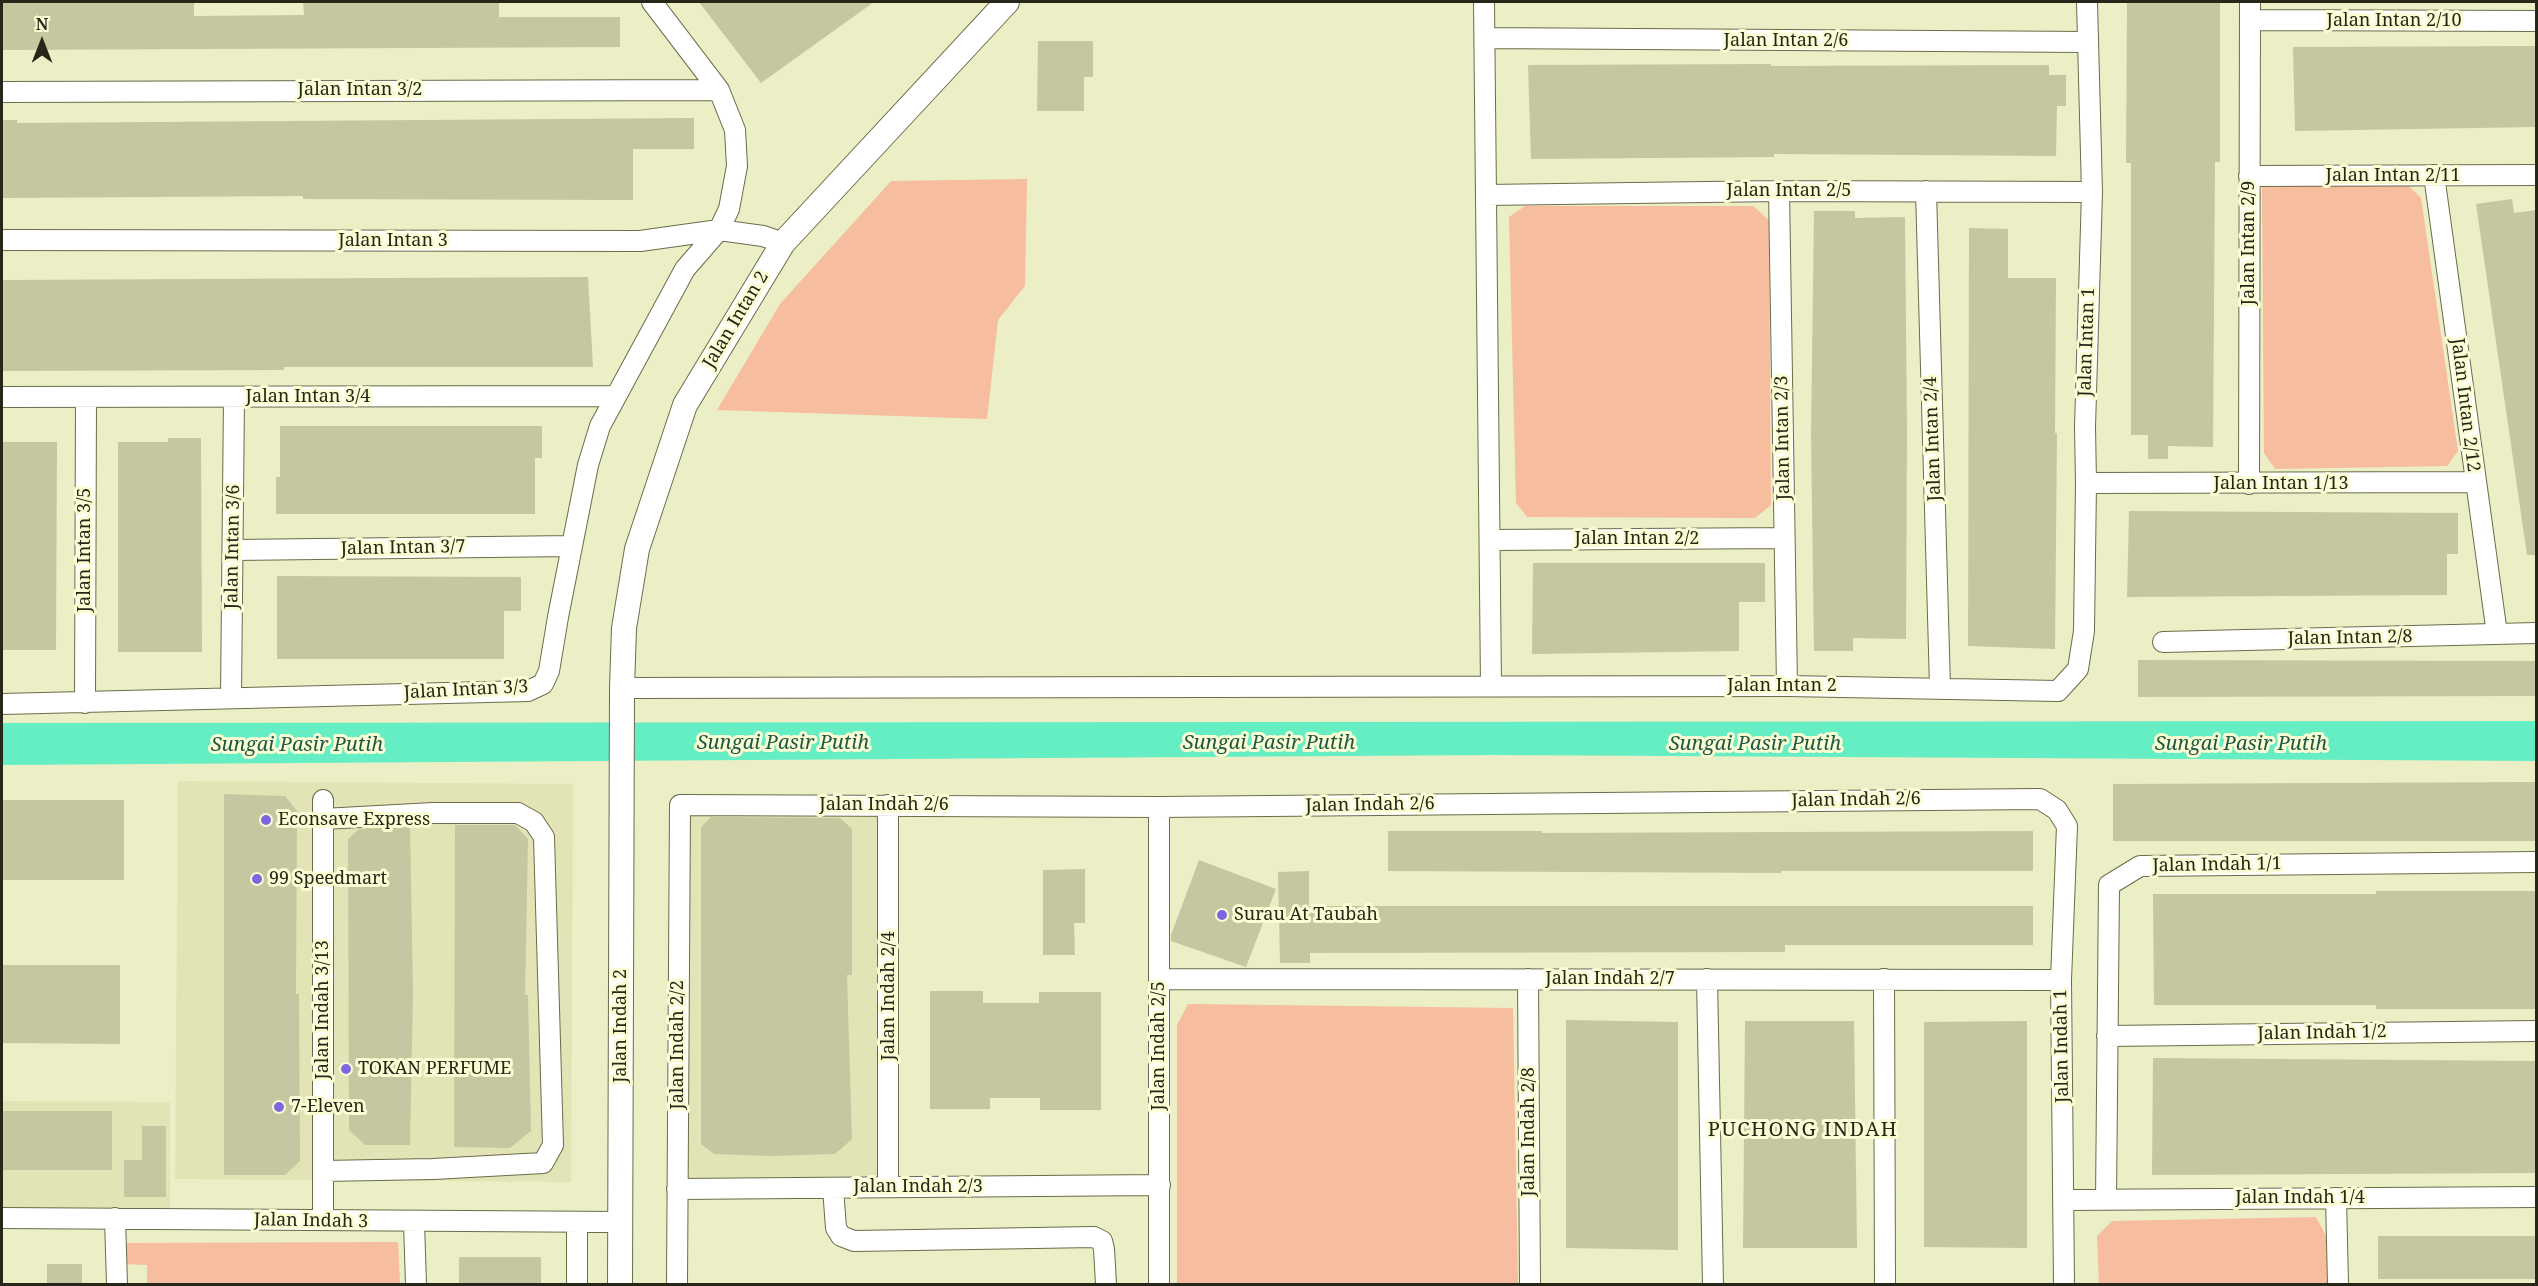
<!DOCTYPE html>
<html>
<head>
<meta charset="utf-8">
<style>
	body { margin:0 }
	#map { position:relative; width:2538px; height:1286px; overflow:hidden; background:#eceec6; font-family:"Noto Serif",serif }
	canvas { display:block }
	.frame { position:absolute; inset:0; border:3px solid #262718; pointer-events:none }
	.north { position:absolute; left:12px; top:12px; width:60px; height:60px; -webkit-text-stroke:4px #fafcd3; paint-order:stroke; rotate:0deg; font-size:16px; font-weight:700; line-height:24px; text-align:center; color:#262718 }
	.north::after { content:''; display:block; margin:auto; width:21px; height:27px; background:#262718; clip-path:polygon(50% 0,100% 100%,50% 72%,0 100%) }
</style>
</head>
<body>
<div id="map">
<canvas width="2538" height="1286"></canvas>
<div class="frame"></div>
<div class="north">N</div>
</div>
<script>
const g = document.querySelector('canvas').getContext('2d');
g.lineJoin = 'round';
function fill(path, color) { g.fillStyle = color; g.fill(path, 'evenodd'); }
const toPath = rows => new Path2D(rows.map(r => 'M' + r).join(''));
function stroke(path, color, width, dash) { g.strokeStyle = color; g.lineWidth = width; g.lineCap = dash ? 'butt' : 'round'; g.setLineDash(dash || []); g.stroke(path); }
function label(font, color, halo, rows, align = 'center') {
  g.font = font + ' "Noto Serif",serif'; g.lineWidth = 6; g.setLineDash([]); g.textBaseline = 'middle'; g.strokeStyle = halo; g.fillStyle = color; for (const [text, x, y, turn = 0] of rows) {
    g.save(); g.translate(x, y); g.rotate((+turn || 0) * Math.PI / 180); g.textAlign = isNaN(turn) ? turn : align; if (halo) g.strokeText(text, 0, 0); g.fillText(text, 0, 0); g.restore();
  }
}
const built = toPath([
	[178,781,573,784,571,1182,175,1179],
	[688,810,880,811,880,1180,685,1181],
	[2,1101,170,1102,170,1212,2,1210]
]);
const green = toPath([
	[1027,179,1025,286,998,320,987,419,717,410,780,304,891,181],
	[2405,182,2421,198,2458,451,2447,466,2275,469,2264,453,2262,187],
	[1525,206,1753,206,1769,220,1771,505,1755,518,1527,517,1516,503,1509,217],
	[1188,1004,1513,1008,1518,1284,1177,1284,1177,1025],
	[2316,1217,2329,1241,2329,1284,2099,1284,2097,1236,2112,1221],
	[398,1242,400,1284,147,1284,147,1265,122,1264,122,1243]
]);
const water = toPath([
	[2536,721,2536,761,1495,755,2,765,2,723]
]);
const building = toPath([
	[2,2,194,2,194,16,304,15,303,2,499,2,499,17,620,17,620,47,2,50],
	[699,2,874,2,761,83],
	[2127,2,2220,2,2220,162,2215,162,2213,447,2168,446,2168,459,2148,459,2148,435,2131,435,2131,163,2126,163],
	[1038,41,1093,41,1093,77,1084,77,1084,111,1037,111],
	[2536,46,2536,127,2295,131,2293,47],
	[1771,64,1771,66,2049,65,2049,75,2066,75,2066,106,2057,106,2056,156,1774,154,1774,157,1531,159,1528,65],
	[694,118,694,149,633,149,633,200,303,199,303,196,2,198,2,120,17,120,17,123],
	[2512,199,2514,213,2536,210,2536,555,2527,555,2476,204],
	[1814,211,1855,211,1855,218,1905,217,1907,433,1906,639,1853,638,1853,651,1814,651,1811,435],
	[1969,228,2008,229,2008,278,2056,278,2055,433,2057,433,2055,649,1968,646],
	[588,277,593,367,284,367,284,370,2,371,2,280],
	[280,426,542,426,542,458,535,458,535,514,276,514,276,477,280,477],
	[168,438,201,438,202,652,118,652,118,442,168,442],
	[2,442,57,442,56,650,2,650],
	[2129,511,2458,513,2458,554,2447,554,2447,595,2127,597],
	[1533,563,1765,563,1765,602,1739,602,1739,651,1532,654],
	[277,576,521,577,521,611,504,611,504,659,277,659],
	[2138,660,2536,661,2536,696,2138,697],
	[2536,782,2536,841,2113,841,2113,784],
	[224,794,285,796,297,811,296,994,299,994,300,1161,285,1175,224,1175],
	[2,800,124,800,124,880,2,880],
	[711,817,840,818,852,829,852,975,847,975,852,1139,835,1154,771,1156,714,1154,701,1144,701,827],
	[455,825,515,825,528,839,525,995,528,995,531,1131,510,1148,454,1147],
	[410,826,413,993,410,1145,365,1145,349,1130,348,839,359,829],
	[1388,831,1542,831,1542,833,2033,831,2033,871,1781,871,1781,873,1388,871],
	[1199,860,1276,889,1246,967,1171,941,1171,935],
	[1085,869,1085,923,1074,923,1075,955,1043,955,1043,870],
	[1309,871,1309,906,2033,906,2033,945,1785,945,1785,952,1310,953,1310,963,1280,963,1278,872],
	[2376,891,2536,891,2536,1009,2376,1009,2376,1005,2154,1005,2153,894,2376,894],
	[2,965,120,965,120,1044,2,1043],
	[930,991,983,991,983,1003,1039,1003,1039,992,1101,992,1101,1110,1040,1110,1040,1098,990,1098,990,1109,930,1109],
	[1566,1020,1678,1022,1678,1250,1566,1248],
	[1745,1021,1854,1021,1857,1248,1743,1248],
	[2027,1021,2027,1248,1924,1247,1924,1022],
	[2153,1058,2536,1061,2536,1173,2152,1175],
	[2,1111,112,1111,112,1170,2,1170],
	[142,1126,166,1126,166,1197,124,1197,124,1160,142,1160],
	[2378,1236,2536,1236,2536,1279,2378,1279],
	[459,1257,541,1257,541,1284,459,1284],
	[47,1264,82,1264,82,1284,47,1284]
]);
const minor = toPath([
	[1484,2,1491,686],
	[2251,20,2536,21],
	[1485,38,2087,42],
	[2,92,719,90],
	[2434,175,2497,634],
	[2249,176,2536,175],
	[1779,191,1787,686],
	[1926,191,1940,687],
	[1486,195,1779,191,2092,192],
	[2,240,640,241,719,230,763,236,783,243],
	[2,397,615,396],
	[2086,483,2475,482],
	[2249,484,2250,2],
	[1490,540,1784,538],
	[234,550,572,546],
	[2163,642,2536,633],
	[622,688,1787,686,2058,691,2078,669,2084,631,2086,483,2085,427,2092,192,2087,2],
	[231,697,234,397],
	[85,703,86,397],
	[2,704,528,691,543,684,549,671,558,617,588,465,600,426,685,269,719,230,729,209,737,166,735,130,719,90,652,2],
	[323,800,323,1220],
	[888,805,888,1187],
	[1159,807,1159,1284],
	[323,819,433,813,518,813,534,822,544,837,553,1145,543,1163,433,1169,323,1171],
	[1159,979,2061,980],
	[1528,979,1530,1284],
	[1707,979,1713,1284],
	[1884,979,1885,1284],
	[2107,1036,2536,1031],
	[833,1188,836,1228,841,1236,854,1241,1094,1237,1102,1241,1104,1249,1106,1284],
	[677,1189,1160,1185],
	[2336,1198,2338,1284],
	[2106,1199,2109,885,2140,866,2536,862],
	[2063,1200,2536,1197],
	[2,1218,620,1222],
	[115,1218,117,1284],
	[414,1223,416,1284],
	[577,1284,577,1222],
	[677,1284,680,805,1159,807,2040,799,2057,810,2067,826,2061,980,2064,1284]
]);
const tertiary = toPath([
	[620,1284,622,688,624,628,637,549,685,405,783,243,1007,2]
]);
const markers = [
	[266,820,6,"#8065e0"],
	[257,879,6,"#8065e0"],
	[1222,915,6,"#8065e0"],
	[346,1069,6,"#8065e0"],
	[279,1107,6,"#8065e0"]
];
const streetNames = [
	["Jalan Intan 2/10",2394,21],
	["Jalan Intan 2/6",1786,41],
	["Jalan Intan 3/2",360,90],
	["Jalan Intan 2/11",2393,176],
	["Jalan Intan 2/5",1789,191],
	["Jalan Intan 3",393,241],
	["Jalan Intan 2/9",2249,243,-90],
	["Jalan Intan 2",736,320,-59],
	["Jalan Intan 1",2087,342,-88],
	["Jalan Intan 3/4",308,397],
	["Jalan Intan 2/12",2465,405,83],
	["Jalan Intan 2/3",1783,438,-91],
	["Jalan Intan 2/4",1933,439,-92],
	["Jalan Intan 1/13",2281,484],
	["Jalan Intan 2/2",1637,539],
	["Jalan Intan 3/6",233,547,-89],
	["Jalan Intan 3/7",403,548,-1],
	["Jalan Intan 3/5",85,550,-90],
	["Jalan Intan 2/8",2350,638,-1],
	["Jalan Intan 2",1782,686],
	["Jalan Intan 3/3",466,690,-3],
	["Jalan Indah 2/6",1856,800,-1],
	["Jalan Indah 2/6",884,805],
	["Jalan Indah 2/6",1370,805,-1],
	["Jalan Indah 1/1",2217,865,-1],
	["Jalan Indah 2/7",1610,979],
	["Jalan Indah 2/4",889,996,-90],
	["Jalan Indah 3/13",323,1010,-90],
	["Jalan Indah 2",621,1026,-90],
	["Jalan Indah 1/2",2322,1033,-1],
	["Jalan Indah 2/2",678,1045,-90],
	["Jalan Indah 2/5",1159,1046,-90],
	["Jalan Indah 1",2062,1046,-91],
	["Jalan Indah 2/8",1529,1132,-90],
	["Jalan Indah 2/3",918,1187],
	["Jalan Indah 1/4",2300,1198],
	["Jalan Indah 3",311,1221,1]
];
const poiNames = [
	["Econsave Express",278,820],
	["99 Speedmart",269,879],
	["Surau At Taubah",1234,915],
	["TOKAN PERFUME",358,1069],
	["7-Eleven",291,1107]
];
const waterNames = [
	["Sungai Pasir Putih",783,743],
	["Sungai Pasir Putih",1269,743],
	["Sungai Pasir Putih",1755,744],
	["Sungai Pasir Putih",2241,744],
	["Sungai Pasir Putih",297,745]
];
const neighbourhoodNames = [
	["PUCHONG INDAH",1803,1130]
];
fill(built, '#e2e4b5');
fill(green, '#f6bd9e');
fill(water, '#65eec4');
fill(building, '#c5c7a0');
stroke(minor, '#6b6c49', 22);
stroke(tertiary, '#6b6c49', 26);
stroke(minor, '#fff', 20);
stroke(tertiary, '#fff', 24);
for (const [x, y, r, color] of markers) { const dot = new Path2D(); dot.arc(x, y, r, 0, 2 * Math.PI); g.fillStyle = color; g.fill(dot); stroke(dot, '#fafcd3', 2); }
label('18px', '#262718', '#fafcd3', streetNames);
label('18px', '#262718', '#fafcd3', poiNames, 'left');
label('italic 20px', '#1f5746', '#fafcd3', waterNames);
g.letterSpacing = '1.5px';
label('20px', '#262718', '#fafcd3', neighbourhoodNames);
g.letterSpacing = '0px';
</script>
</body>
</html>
